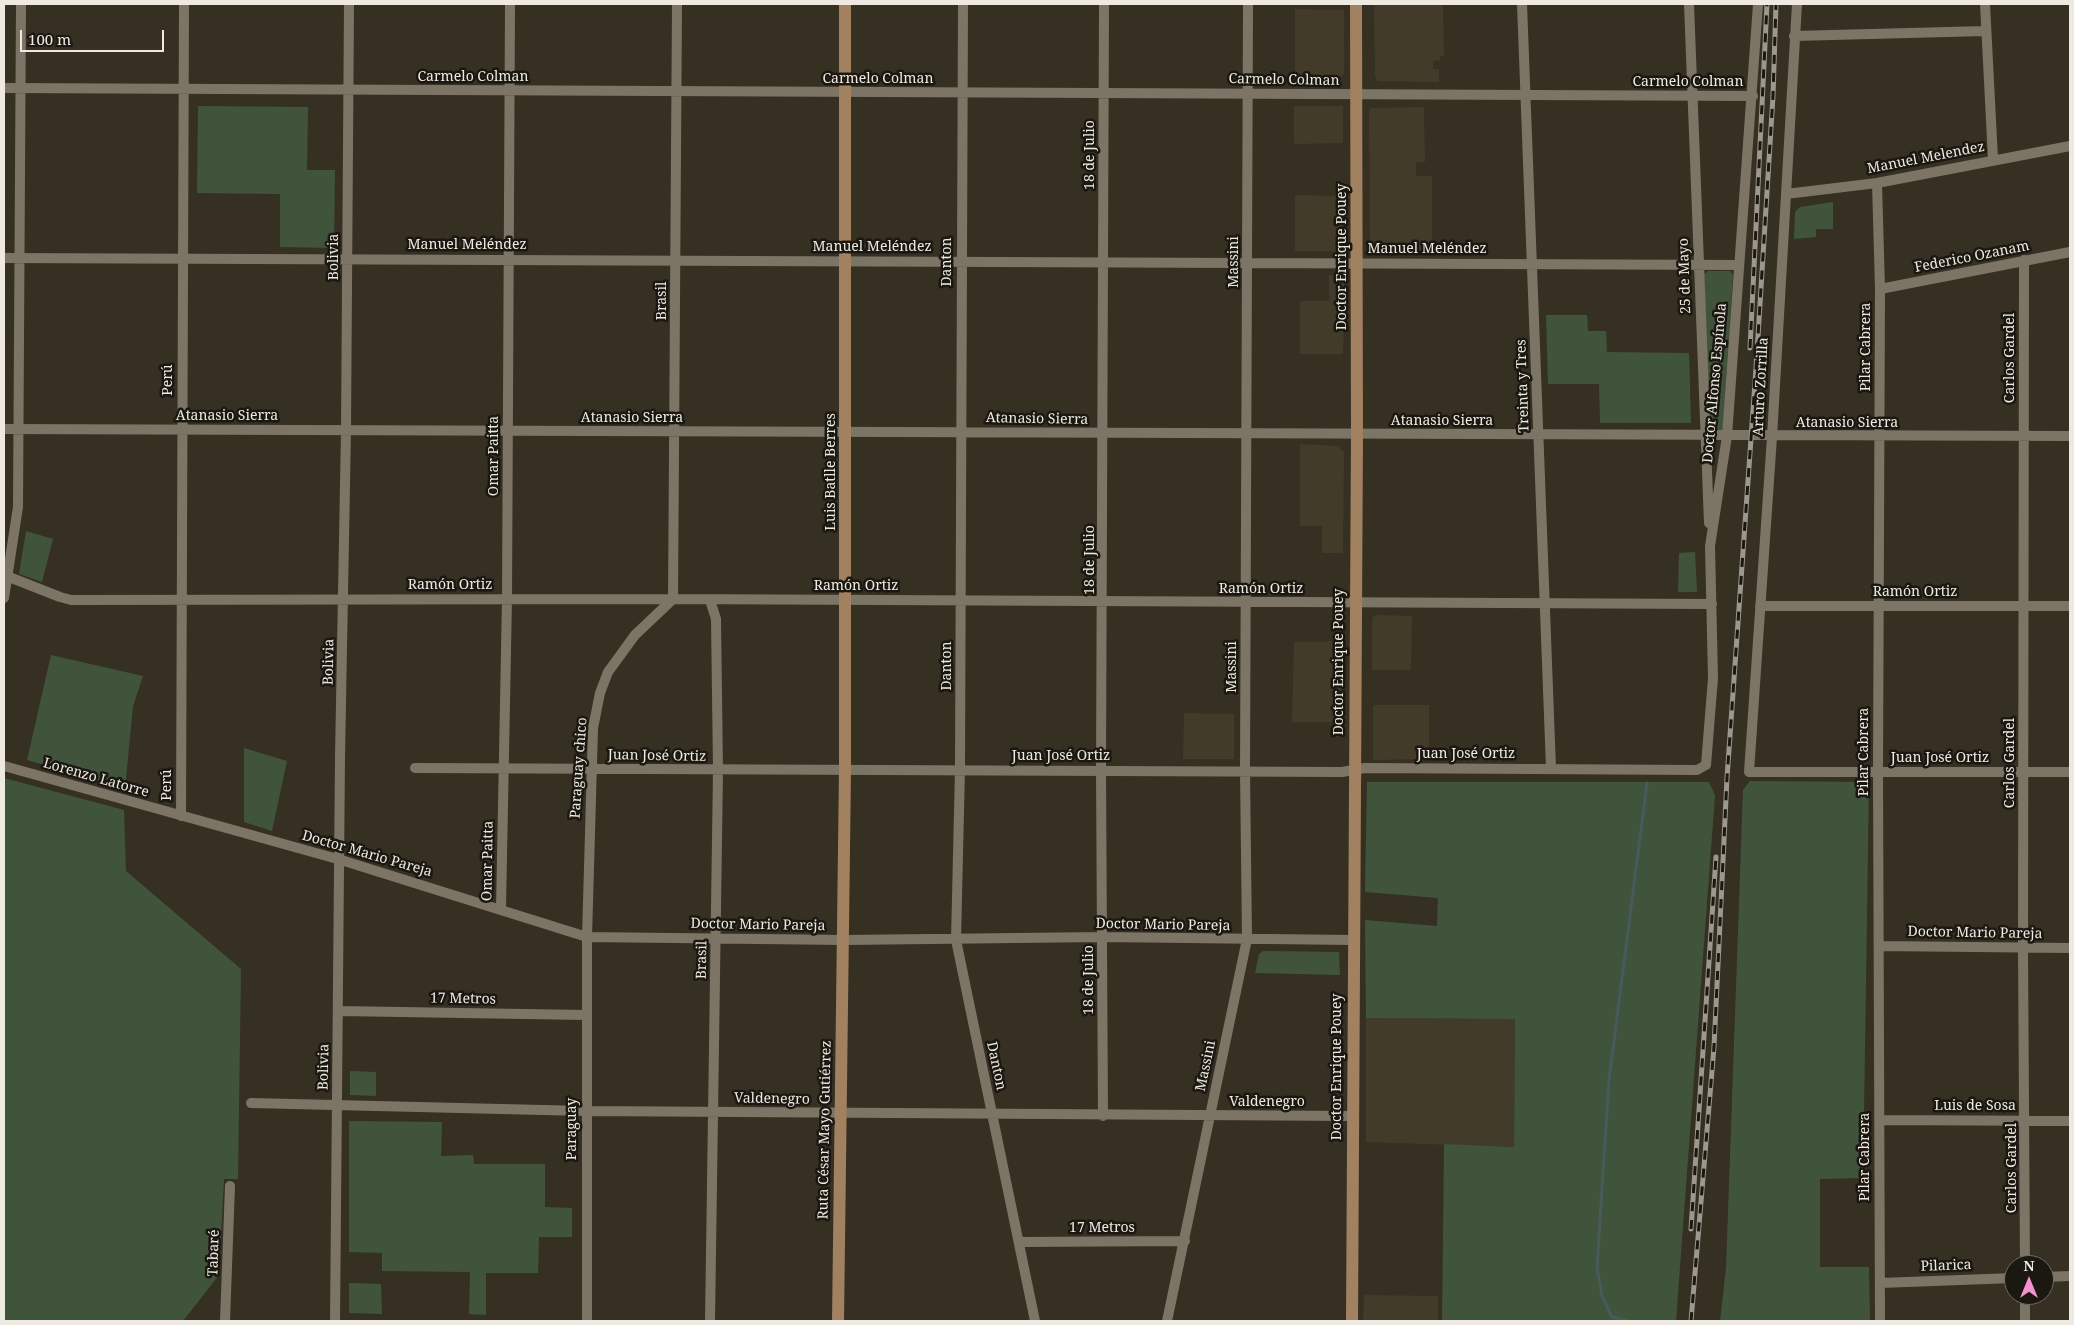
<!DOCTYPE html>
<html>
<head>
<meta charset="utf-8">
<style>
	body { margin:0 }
	#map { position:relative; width:2074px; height:1325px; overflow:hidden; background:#363022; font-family:"Noto Serif",serif }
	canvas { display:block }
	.frame { position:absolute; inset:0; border:5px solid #eeeae2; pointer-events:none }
	.north { position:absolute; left:2004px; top:1255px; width:50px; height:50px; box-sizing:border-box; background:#1b1812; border:1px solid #6f6c65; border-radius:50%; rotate:0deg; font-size:14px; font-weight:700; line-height:20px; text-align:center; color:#eeeae2 }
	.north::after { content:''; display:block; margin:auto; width:18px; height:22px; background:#f591d2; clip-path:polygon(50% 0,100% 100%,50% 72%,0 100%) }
	.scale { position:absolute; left:20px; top:30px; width:144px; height:22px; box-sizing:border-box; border:2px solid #eeeae2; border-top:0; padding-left:6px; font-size:15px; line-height:18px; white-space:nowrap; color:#eeeae2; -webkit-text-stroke:4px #1b1812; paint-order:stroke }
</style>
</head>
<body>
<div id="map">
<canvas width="2074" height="1325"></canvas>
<div class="frame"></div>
<div class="north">N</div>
<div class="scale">100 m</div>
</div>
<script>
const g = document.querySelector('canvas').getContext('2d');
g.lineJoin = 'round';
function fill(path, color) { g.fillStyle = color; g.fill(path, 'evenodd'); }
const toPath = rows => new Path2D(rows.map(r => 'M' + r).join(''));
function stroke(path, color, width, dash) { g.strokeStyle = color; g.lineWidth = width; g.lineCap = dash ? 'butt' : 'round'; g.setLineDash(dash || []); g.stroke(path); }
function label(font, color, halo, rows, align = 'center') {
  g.font = font + ' "Noto Serif",serif'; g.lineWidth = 5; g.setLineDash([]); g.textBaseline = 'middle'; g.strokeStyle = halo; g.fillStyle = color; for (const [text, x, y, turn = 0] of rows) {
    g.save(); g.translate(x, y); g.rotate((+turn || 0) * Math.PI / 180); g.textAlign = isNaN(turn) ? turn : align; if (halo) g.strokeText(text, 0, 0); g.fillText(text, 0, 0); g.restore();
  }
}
const commercial = toPath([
	[1374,4,1443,4,1444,56,1440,56,1440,60,1433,61,1433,69,1439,69,1439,82,1378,81,1375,77],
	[1295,9,1344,10,1344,74,1335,81,1295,81],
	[1294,106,1343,106,1343,143,1294,144],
	[1424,107,1425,162,1416,162,1416,176,1432,176,1432,251,1374,251,1370,247,1369,110,1372,108],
	[1295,195,1343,196,1343,251,1295,251],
	[1329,275,1345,275,1343,354,1300,354,1300,301,1329,301],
	[1300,444,1338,446,1344,452,1343,553,1322,553,1322,526,1300,526],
	[1376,615,1412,616,1411,670,1372,670,1372,618],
	[1342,641,1342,722,1292,722,1294,642],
	[1373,705,1429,705,1429,759,1373,760],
	[1184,713,1234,714,1234,759,1183,759],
	[1366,1018,1515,1019,1514,1147,1366,1142],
	[1364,1295,1438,1296,1438,1321,1363,1321]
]);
const green = toPath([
	[198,106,308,107,307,170,335,170,334,248,280,247,280,194,197,193],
	[1833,202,1833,229,1816,229,1816,237,1794,239,1795,212,1800,207],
	[1708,271,1730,271,1733,275,1723,427,1722,430,1712,430,1709,428,1704,274],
	[1546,315,1587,315,1588,331,1606,331,1607,352,1689,353,1691,423,1600,423,1599,384,1548,384],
	[26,531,53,539,42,582,19,574],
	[1695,552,1697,592,1678,592,1679,553],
	[51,655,143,676,133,706,125,789,27,760],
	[244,748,287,761,272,831,244,822],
	[4,778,124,810,126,871,241,969,238,1179,224,1179,219,1275,183,1321,4,1321],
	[1750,781,1869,782,1863,1178,1820,1179,1820,1267,1869,1267,1870,1321,1720,1321,1726,1268,1743,790],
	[1367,782,1709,782,1715,795,1676,1321,1442,1321,1444,1144,1514,1147,1515,1019,1366,1018,1365,920,1437,926,1438,898,1365,892],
	[1263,951,1339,952,1340,975,1255,973,1259,954],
	[350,1071,376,1072,376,1096,350,1095],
	[349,1121,442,1122,441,1156,473,1155,474,1164,545,1164,545,1207,572,1208,572,1237,539,1237,538,1273,486,1273,486,1315,469,1314,470,1272,382,1271,382,1253,349,1252],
	[349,1283,381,1284,382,1314,349,1313]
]);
const stream = toPath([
	[1628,1321,1612,1317,1602,1296,1597,1267,1609,1080,1647,783]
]);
const street = toPath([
	[963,4,960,769,956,940,1035,1321],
	[1522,4,1551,768],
	[1689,4,1709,523],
	[1797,4,1772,437,1749,772,2070,772],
	[1985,4,1993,159],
	[1794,36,1986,31],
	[4,88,1753,96],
	[1877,183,1880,289,1878,771,1880,1321],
	[1786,194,1877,183,2070,146],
	[4,258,1739,265],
	[2024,260,2023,948,2025,1265],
	[1880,289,2070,252],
	[4,429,2070,436],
	[4,575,60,597,71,600,673,599,1712,604],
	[4,598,18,507,21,4],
	[710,600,716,619,718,770,710,1321],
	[1760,606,2070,606],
	[4,766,341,860,587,937,844,940,1102,937,1353,940],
	[415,768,1342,772,1365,768,1697,770,1706,765,1713,678,1710,546,1727,436,1758,4],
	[181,816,184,4],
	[501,909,507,599,510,4],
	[1879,946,2070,948],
	[339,1011,586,1015],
	[251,1103,585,1111,1352,1116],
	[1103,1116,1101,770,1104,4],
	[1879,1120,2070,1121],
	[1020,1242,1185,1241],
	[2044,1277,2070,1276],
	[1880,1283,2014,1278],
	[225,1321,230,1186],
	[335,1321,340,757,346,430,349,4],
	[587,1321,587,937,593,728,600,693,608,672,635,635,673,599,677,4],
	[1167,1321,1247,939,1245,771,1248,4],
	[2025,1321,2025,1295]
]);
const secondary = toPath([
	[838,1321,845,770,845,4],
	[1352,1321,1357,435,1356,4]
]);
const rail = toPath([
	[1750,348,1767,4],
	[1691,1229,1716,857],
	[1691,1321,1714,1047,1727,778,1756,368,1773,96,1776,4]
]);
const streetNames = [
	["Carmelo Colman",473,77],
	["Carmelo Colman",878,79],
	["Carmelo Colman",1284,80,1],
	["Carmelo Colman",1688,82],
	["18 de Julio",1090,155,-90],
	["Manuel Melendez",1926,158,-11],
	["Manuel Meléndez",467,245],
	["Manuel Meléndez",872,247],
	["Manuel Meléndez",1427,249],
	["Bolivia",334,257,-90],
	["Doctor Enrique Pouey",1342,257,-90],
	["Federico Ozanam",1972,257,-11],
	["Danton",947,262,-90],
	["Massini",1234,262,-90],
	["25 de Mayo",1685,276,-92],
	["Brasil",662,301,-90],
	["Pilar Cabrera",1866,347,-90],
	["Carlos Gardel",2010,358,-90],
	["Perú",168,380,-90],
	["Doctor Alfonso Espínola",1715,383,-85],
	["Treinta y Tres",1523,386,-92],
	["Arturo Zorrilla",1761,387,-87],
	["Atanasio Sierra",227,416],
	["Atanasio Sierra",632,418],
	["Atanasio Sierra",1037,419,1],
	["Atanasio Sierra",1442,421],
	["Atanasio Sierra",1847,423],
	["Omar Paitta",494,456,-90],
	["Luis Batlle Berres",831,472,-90],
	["18 de Julio",1090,560,-90],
	["Ramón Ortiz",450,585],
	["Ramón Ortiz",856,586],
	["Ramón Ortiz",1261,589],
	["Ramón Ortiz",1915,592],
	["Bolivia",329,662,-89],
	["Doctor Enrique Pouey",1339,662,-90],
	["Danton",947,666,-90],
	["Massini",1232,667,-90],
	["Pilar Cabrera",1864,752,-90],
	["Juan José Ortiz",1466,754],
	["Juan José Ortiz",657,756,1],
	["Juan José Ortiz",1061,756],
	["Juan José Ortiz",1940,758],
	["Carlos Gardel",2010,763,-90],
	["Paraguay chico",579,768,-86],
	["Lorenzo Latorre",96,778,16],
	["Perú",167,785,-90],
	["Doctor Mario Pareja",367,854,16],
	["Omar Paitta",488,861,-89],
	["Doctor Mario Pareja",758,925,1],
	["Doctor Mario Pareja",1163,925,1],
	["Doctor Mario Pareja",1975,933,1],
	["Brasil",702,960,-89],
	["18 de Julio",1089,980,-90],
	["17 Metros",463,999,1],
	["Danton",996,1066,78],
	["Massini",1206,1066,-78],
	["Bolivia",324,1067,-89],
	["Doctor Enrique Pouey",1337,1067,-90],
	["Valdenegro",772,1099,1],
	["Valdenegro",1267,1102],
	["Luis de Sosa",1975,1106],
	["Paraguay",572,1129,-90],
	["Ruta César Mayo Gutiérrez",825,1130,-89],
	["Pilar Cabrera",1865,1157,-90],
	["Carlos Gardel",2012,1168,-90],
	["17 Metros",1102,1228],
	["Tabaré",214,1253,-88],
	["Pilarica",1946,1266,-2]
];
fill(commercial, '#433b2a');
fill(green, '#40543b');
stroke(stream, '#475a5c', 3);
stroke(street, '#7c7565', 10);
stroke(secondary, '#a28161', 12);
stroke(rail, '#9d988d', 5);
stroke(rail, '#1b1812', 3, [9]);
label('14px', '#eeeae2', '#1b1812', streetNames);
</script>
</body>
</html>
